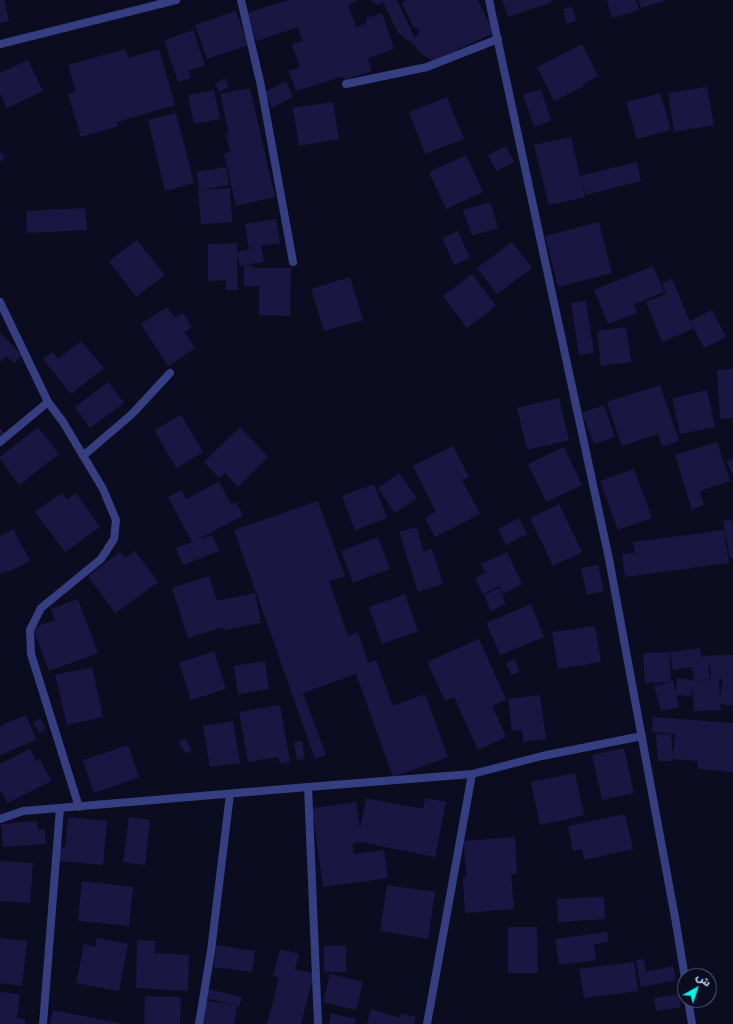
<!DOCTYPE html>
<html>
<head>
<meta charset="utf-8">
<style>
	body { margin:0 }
	#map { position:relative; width:733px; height:1024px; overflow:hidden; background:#0c0c20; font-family:"Asap Condensed","Noto Sans Arabic",sans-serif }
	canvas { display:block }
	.north { position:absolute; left:677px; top:968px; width:40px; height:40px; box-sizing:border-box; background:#0c0c20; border:1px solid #585979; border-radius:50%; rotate:39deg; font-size:11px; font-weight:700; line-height:16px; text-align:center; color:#cbcdff }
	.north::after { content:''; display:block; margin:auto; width:14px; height:18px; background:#00f6e8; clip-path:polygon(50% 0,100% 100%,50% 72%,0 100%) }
</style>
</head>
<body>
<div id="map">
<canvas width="733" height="1024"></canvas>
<div class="north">ش</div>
</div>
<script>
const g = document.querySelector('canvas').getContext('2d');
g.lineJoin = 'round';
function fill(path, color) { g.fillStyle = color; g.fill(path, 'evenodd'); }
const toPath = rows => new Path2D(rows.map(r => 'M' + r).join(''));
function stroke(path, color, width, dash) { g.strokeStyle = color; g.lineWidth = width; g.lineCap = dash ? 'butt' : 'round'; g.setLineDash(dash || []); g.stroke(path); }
const building = toPath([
	[0,0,4,0,9,21,0,23],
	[288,0,356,0,357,1,348,4,356,27,367,23,366,18,382,13,394,49,368,58,372,71,344,80,343,76,296,91,289,71,300,68,292,44,302,41,298,27,256,41,247,13],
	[371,0,397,0,415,38,420,31,413,26,402,3,407,0,478,0,494,33,432,61,418,51,416,46,398,33,383,2,377,5],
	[502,0,551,0,552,2,508,17],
	[607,0,636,0,639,10,612,18],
	[638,0,666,0,641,8],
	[572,7,576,21,567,24,563,9],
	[236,11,248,45,207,59,195,25],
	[193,30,205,65,188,71,191,78,178,82,164,40],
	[582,44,598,76,583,84,584,86,554,101,537,67],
	[125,49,128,58,159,49,175,105,117,122,118,126,81,137,68,94,76,92,68,65],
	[28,60,43,91,7,108,0,93,0,73],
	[224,78,229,86,220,92,215,84],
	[286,81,293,97,272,108,265,92],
	[707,87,714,125,674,132,668,93],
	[250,88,275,197,236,206,224,154,230,152,226,135,229,134,220,94],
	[541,89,551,121,534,127,523,95],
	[214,90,220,119,194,124,188,95],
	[660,93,671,130,637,139,626,102],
	[447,97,464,139,425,154,409,112],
	[333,102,339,139,299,146,293,108],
	[176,113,194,183,165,191,148,120],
	[571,137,580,176,637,162,641,181,586,195,581,179,585,197,549,205,534,145],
	[506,146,514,162,496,171,488,155],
	[0,151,5,157,0,162],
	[466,155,483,192,446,209,429,172],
	[226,167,229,185,199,190,197,172],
	[230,188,232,222,201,224,198,190],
	[490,202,498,228,472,236,463,210],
	[85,208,87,230,27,233,26,211],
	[276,219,280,243,261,246,264,262,240,266,237,253,238,290,226,290,226,280,208,281,208,244,237,243,237,252,249,250,245,224],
	[599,222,612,273,558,287,545,236],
	[458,231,470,258,454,265,442,238],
	[137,240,165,275,136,297,109,261],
	[512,242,532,268,497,294,477,268],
	[244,265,253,266,253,268,291,268,290,316,259,315,259,286,244,286],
	[653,266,664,292,634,304,637,313,608,324,594,290],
	[472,274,496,306,467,328,443,296],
	[350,277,363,320,324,331,311,289],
	[672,279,693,329,662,342,646,302,666,294,662,283],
	[586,301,594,353,579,355,571,303],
	[167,307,175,318,183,313,192,327,184,332,195,348,168,366,141,324],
	[712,310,726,337,704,348,690,321],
	[626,327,631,362,601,366,597,331],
	[0,333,22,355,14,363,6,356,0,362],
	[81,341,104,368,71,394,43,359,52,352,58,359],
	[733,369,733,418,720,419,717,370],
	[108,382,124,403,90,428,75,407],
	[660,385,679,441,662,447,658,434,622,446,607,402],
	[707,390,715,427,680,434,672,398],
	[559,398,569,440,527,450,517,408],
	[604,405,615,437,594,444,582,413],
	[181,415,203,452,176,468,154,430],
	[38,427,59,454,19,485,0,459,0,457],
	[240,427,268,457,238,487,225,473,219,478,204,462],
	[0,428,5,434,0,439],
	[717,442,730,481,700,491,704,505,692,510,675,455],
	[453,446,469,477,462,480,480,514,435,537,425,518,436,512,413,466],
	[564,447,582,485,546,502,528,464],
	[733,459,733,472,731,472,727,461],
	[634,469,652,518,618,530,600,481],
	[399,473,417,498,395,513,378,488],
	[219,482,231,504,236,502,243,516,194,541,212,535,219,551,183,565,176,548,192,542,168,497,182,490,186,499],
	[374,484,387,518,355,530,342,496],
	[62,493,67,500,76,493,100,527,65,552,35,512],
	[318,501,345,576,329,581,348,636,358,632,368,663,376,660,393,706,425,694,448,757,393,777,356,674,303,693,326,755,315,759,234,530],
	[559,504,582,552,553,566,530,518],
	[519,518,527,534,506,545,498,529],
	[732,520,733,528,733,557,730,558,723,521],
	[416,527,424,552,432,549,443,584,418,592,399,532],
	[13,529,30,561,8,572,7,571,0,574,0,536],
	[724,530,729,563,625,577,622,554,635,553,633,542],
	[378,537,390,569,353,583,341,551],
	[135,551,158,582,115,613,88,576,120,552,125,558],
	[507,552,522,584,503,594,499,586,483,594,475,578,485,573,481,564],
	[598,565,604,591,587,595,581,568],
	[209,576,217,601,255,593,261,623,224,630,223,627,188,638,172,588],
	[499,588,506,604,491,611,484,595],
	[405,594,418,631,382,644,369,607],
	[78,599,98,653,49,671,33,628,55,620,51,609],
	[531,604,544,637,500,655,486,623],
	[595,626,601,662,558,669,552,632],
	[479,639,506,699,492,706,506,737,478,750,454,697,445,701,427,662],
	[700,648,702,662,702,656,733,655,733,706,720,704,721,710,694,711,692,686,691,696,676,695,679,707,661,711,654,686,671,682,645,683,643,653,669,652,671,682,673,681,676,693,677,678,693,680,693,681,711,680,710,666,708,667,710,679,694,681,692,667,673,670,670,652],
	[719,679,723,679,720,699],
	[214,651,226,689,191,700,179,663],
	[515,659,520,672,511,675,506,663],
	[265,661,269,689,238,694,234,666],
	[92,667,103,717,67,725,55,675],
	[540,695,546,739,523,742,522,730,512,731,508,699],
	[280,705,290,762,280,764,278,757,248,762,239,712],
	[26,715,36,740,0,755,0,726],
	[653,717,733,723,733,772,698,769,698,761,673,759,673,761,658,761,656,734,671,734,673,758,675,734,652,732],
	[40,718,46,728,40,733,33,723],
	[233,721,240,763,210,767,203,726],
	[185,738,192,750,186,754,178,742],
	[302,741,305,759,297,760,294,742],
	[128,745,139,777,94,793,83,760],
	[624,748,634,793,602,800,592,755],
	[30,749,36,761,40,759,51,781,7,803,2,792,0,793,0,764],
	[575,773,584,815,540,825,531,782],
	[366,798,423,809,425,798,446,802,435,857,360,842,353,843,354,854,384,850,388,878,323,887,312,808,356,802,360,829],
	[625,814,633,849,584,860,582,849,573,851,568,826],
	[68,817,107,821,103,865,58,861,59,848,65,848],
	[129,817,150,820,145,865,123,862],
	[37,821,38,830,45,829,46,844,3,847,1,824],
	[515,837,517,874,511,874,514,909,465,913,463,878,466,878,464,841],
	[0,861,33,863,30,903,0,901],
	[82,881,133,887,129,926,78,921],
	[387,885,435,892,428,939,380,931],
	[604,897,605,919,558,922,557,899],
	[508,927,537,927,538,973,508,973],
	[607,932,608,942,594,944,596,960,559,965,555,939],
	[0,938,27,941,22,986,0,983],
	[97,938,128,944,119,991,76,983,84,944,95,947],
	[137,940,155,941,155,953,189,955,188,991,136,988],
	[216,945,255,951,252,972,214,967],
	[324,946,346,946,346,972,324,972],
	[280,949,299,954,295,969,314,974,301,1024,267,1024,279,978,273,976],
	[644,959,646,972,673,966,676,980,641,987,636,960],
	[634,962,638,991,584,998,579,969],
	[330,974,363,982,356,1010,323,1002],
	[208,989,242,997,239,1007,237,1006,234,1024,199,1024,203,1000,234,1005,206,998],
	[0,992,20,994,17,1018,25,1019,25,1024,0,1024],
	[679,994,681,1007,656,1011,654,998],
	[145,996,181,997,180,1024,144,1024],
	[371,1009,400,1018,401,1013,416,1017,414,1024,367,1024],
	[53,1010,119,1023,119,1024,50,1024],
	[331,1013,356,1019,355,1024,329,1024]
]);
const minor = toPath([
	[241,0,261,86,293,262],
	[489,0,609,559,676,923,685,978],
	[0,44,176,0],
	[346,84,427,67,498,39],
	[0,302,48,402,63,422,103,489,116,520,114,539,101,559,41,608,30,630,31,654,79,807],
	[0,442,48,402],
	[83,456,132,414,170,373],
	[308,787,318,1024],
	[0,819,23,811,308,787,472,774,542,756,642,736],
	[688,1000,692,1024],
	[43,1024,60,808],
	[199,1024,211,951,230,794],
	[427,1024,472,774]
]);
fill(building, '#191742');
stroke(minor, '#353e81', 8);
</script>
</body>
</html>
